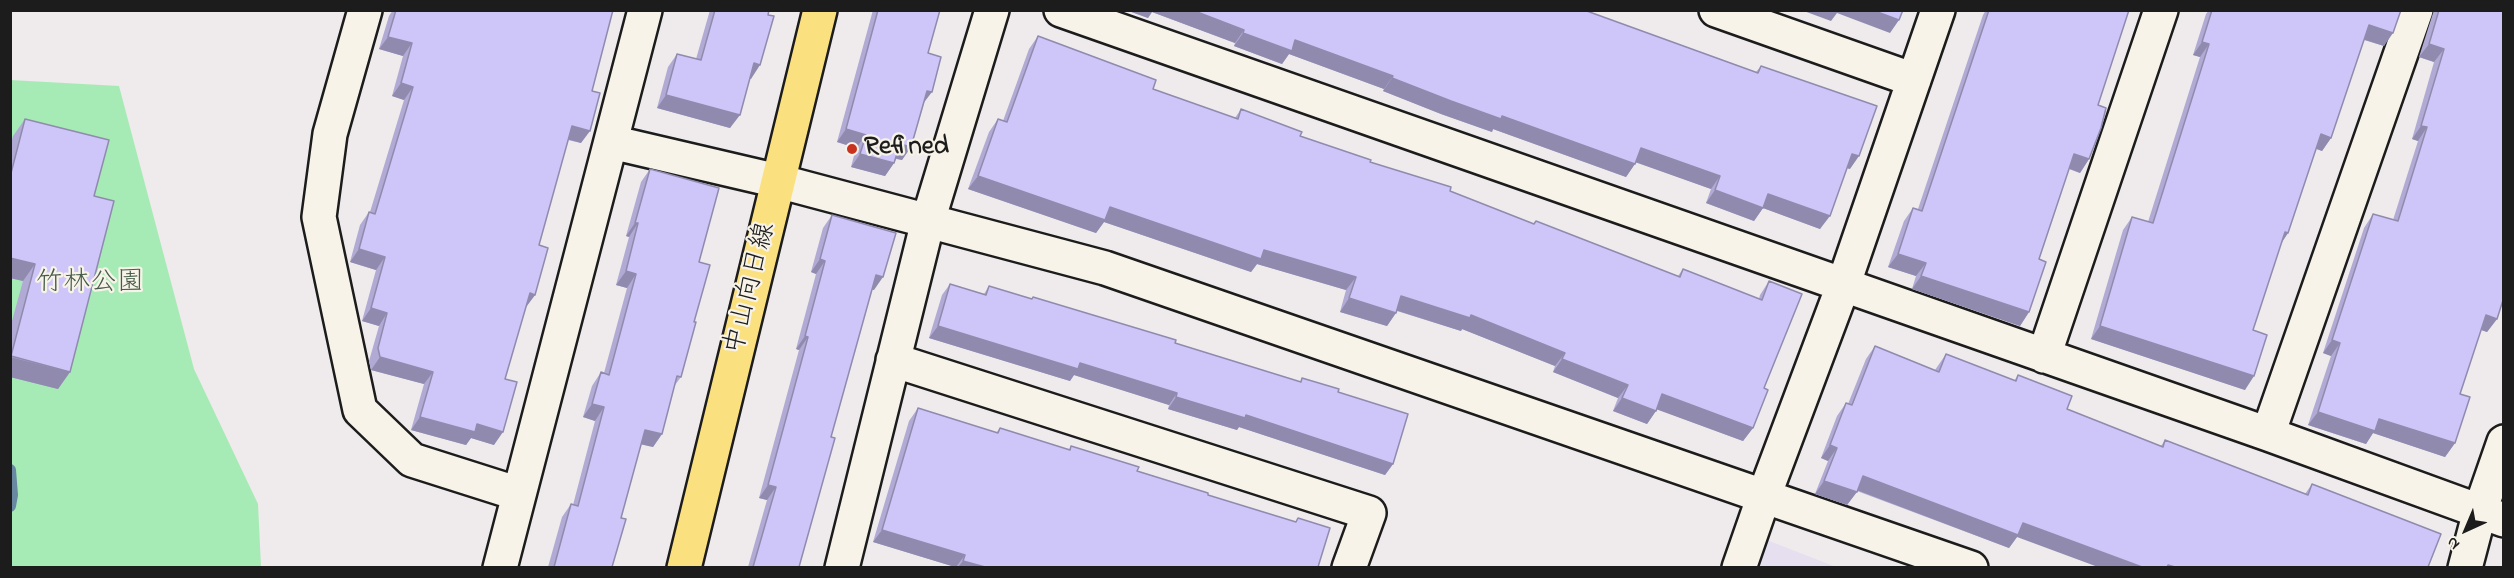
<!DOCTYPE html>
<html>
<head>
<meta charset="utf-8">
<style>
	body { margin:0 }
	#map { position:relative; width:2514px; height:578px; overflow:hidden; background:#efeaeb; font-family:"Indie Flower",sans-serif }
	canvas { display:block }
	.frame { position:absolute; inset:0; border:12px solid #1c1c1c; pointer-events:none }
	.north { position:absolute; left:2436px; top:500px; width:60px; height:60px; -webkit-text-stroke:4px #f7f3e8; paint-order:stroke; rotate:224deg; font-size:16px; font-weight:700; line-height:24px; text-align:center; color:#1c1c1c }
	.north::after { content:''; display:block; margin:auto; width:21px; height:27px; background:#1c1c1c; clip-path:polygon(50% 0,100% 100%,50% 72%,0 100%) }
</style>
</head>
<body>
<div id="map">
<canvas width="2514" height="578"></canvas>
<div class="frame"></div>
<div class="north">N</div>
</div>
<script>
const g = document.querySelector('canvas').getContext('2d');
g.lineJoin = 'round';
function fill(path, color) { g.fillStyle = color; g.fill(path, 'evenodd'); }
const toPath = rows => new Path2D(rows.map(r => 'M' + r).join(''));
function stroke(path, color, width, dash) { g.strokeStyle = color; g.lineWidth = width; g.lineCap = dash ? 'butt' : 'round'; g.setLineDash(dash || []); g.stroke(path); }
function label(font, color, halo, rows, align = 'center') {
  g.font = font + ' "Indie Flower","Klee One",sans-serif'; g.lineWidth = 4.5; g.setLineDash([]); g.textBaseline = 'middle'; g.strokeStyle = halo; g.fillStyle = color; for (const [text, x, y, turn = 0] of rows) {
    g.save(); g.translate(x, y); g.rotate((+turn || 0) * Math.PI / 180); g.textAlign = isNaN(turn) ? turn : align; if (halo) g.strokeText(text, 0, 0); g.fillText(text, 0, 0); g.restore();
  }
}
const built = toPath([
	[1764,539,1836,567,1755,568]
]);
const green = toPath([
	[10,80,119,86,194,369,258,504,261,567,11,567]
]);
const stream = toPath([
	[10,470,12,495,10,506]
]);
const minor = toPath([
	[365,10,330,134,319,217,360,410,412,460,519,494],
	[1061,10,2268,434,2504,520],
	[1716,10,1914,80],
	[611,142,778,181,1105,268,1971,568],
	[2044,356,2161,10],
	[893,360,1369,513,1349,568],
	[2268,434,2416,10],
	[500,568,645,10],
	[842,568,928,221,992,10],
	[1739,568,1764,496,1843,286,1938,10],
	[2465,568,2480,511,2504,442]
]);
const major = toPath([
	[684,568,820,10]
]);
const wall = toPath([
	[393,10,613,10,592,91,581,143,568,140,539,245,535,295,526,307,505,379,494,445,471,438,466,445,411,430,424,384,371,370,369,361,379,326,362,321,376,270,350,262,360,225,369,212,370,212,404,100,392,96,403,56,379,49,389,16],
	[710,10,769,10,751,79,750,78,730,128,657,108,668,67,677,54,696,59],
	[873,10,940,10,928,53,924,103,911,147,902,160,896,159,894,163,885,176,851,167,856,148,837,142],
	[1126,10,1584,10,1756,72,1761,66,1850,169,1847,168,1820,229,1763,208,1754,221,1706,203,1711,189,1636,162,1626,177,1493,129,1492,132,1441,114,1383,91,1384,89,1289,54,1282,64,1234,46,1235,43,1152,12,1148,18],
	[1986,10,2129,10,2098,105,2089,159,2080,173,2069,169,2039,259,2029,312,2020,326,1912,289,1916,276,1888,267,1904,221,1913,208,1918,209,1983,15],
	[2209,10,2401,10,2384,46,2364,40,2331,138,2322,151,2316,149,2288,233,2281,244,2253,330,2245,390,2091,339,2123,230,2132,217,2148,222,2200,57,2193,55,2206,14],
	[2434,10,2504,10,2497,319,2487,332,2481,330,2460,394,2455,443,2445,457,2373,433,2366,444,2308,425,2331,356,2323,353,2364,228,2373,214,2393,220,2418,141,2412,139,2434,62,2419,57],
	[1038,36,1153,89,1235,118,1241,109,1300,136,1370,162,1450,191,1534,224,1536,221,1678,276,1683,269,1759,299,1760,295,1769,281,1764,388,1753,428,1743,441,1657,409,1647,424,1613,411,1618,398,1553,372,1555,366,1462,329,1461,331,1397,311,1387,326,1340,312,1346,290,1257,264,1251,272,1104,222,1096,233,968,189,989,132,998,119,1003,121,1029,49],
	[25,119,94,196,70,372,58,389,10,377,10,328,23,281,10,278,10,146,13,136],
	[650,169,699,262,694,322,681,377,675,385,662,434,653,447,641,444,621,518,612,567,548,567,562,517,571,504,573,505,595,421,583,417,592,386,601,372,604,373,627,288,616,285,629,237,626,236,641,182],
	[832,215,874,290,872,290,831,437,799,567,748,567,767,500,759,498,799,350,796,349,816,274,811,272,823,228],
	[950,284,984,294,989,286,1031,299,1033,297,1175,343,1300,382,1302,378,1338,392,1393,464,1385,475,1239,427,1237,430,1168,409,1169,405,1074,375,1070,381,929,338,942,295],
	[1875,346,1935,370,1946,354,2014,381,2018,375,2067,409,2161,446,2165,440,2305,494,2312,484,2441,534,2017,537,2009,548,1857,491,1847,505,1815,494,1828,461,1821,458,1837,416,1846,403,1848,404,1866,359],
	[918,408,996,433,1000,428,1069,450,1071,446,1137,471,1208,495,1295,522,1298,518,1318,567,955,567,873,542,909,421]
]);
const shadedWall = toPath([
	[1126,10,1192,10,1244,30,1235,43,1152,12,1148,18],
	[1801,10,1872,10,1899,20,1890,33,1837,13,1831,21],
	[2369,25,2393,33,2384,46,2359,38],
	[1243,33,1295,40,1393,76,1384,89,1289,54,1282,64,1234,46],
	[388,37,412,43,403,56,379,49],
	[2202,42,2209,44,2200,57,2193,55],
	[2429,44,2444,49,2434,62,2419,57],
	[754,63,760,65,751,79,744,77],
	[1392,78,1502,116,1635,164,1626,177,1493,129,1492,132,1441,114,1383,91],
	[401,83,413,87,404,100,392,96],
	[927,91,932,92,922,105],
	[666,95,740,115,730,128,657,108],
	[572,126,590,131,581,143,563,138],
	[2421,126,2427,127,2418,141,2412,139],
	[846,129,866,135,856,148,837,142],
	[2321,134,2331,138,2322,151,2312,147],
	[900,144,911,147,902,160,890,157],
	[1641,148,1720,176,1711,189,1632,161],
	[860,154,894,163,885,176,851,167],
	[1852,154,1859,156,1850,169,1843,167],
	[2074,154,2089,159,2080,173,2065,167],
	[978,176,1110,207,1264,250,1356,277,1346,290,1257,264,1251,272,1104,222,1096,233,968,189],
	[1715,190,1768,194,1830,216,1820,229,1763,208,1754,221,1706,203],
	[635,223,638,223,629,237,626,236],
	[2285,232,2288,233,2279,246],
	[359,249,385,257,376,270,350,262],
	[1898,254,1926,263,1916,276,1888,267],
	[10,258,35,264,23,281,10,278],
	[820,259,825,261,816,274,811,272],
	[626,271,636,274,627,288,616,285],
	[876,275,883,277,874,290,867,288],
	[1921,276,2029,312,2020,326,1912,289],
	[530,293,535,295,526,307],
	[1401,296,1471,315,1565,353,1555,366,1462,329,1461,331,1392,309],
	[1349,298,1396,313,1387,326,1340,312],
	[371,308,387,313,379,326,362,321],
	[2486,315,2497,319,2487,332,2476,328],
	[938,326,1080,363,1177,393,1169,405,1074,375,1070,381,929,338],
	[2100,326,2254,376,2245,390,2091,339],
	[805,336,808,337,799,350,796,349],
	[2332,340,2340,343,2331,356,2323,353],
	[10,357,70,372,58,389,10,377],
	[380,357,433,372,424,384,371,370],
	[1562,359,1628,385,1618,398,1553,372],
	[1662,394,1753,428,1743,441,1653,408],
	[1176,397,1246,415,1393,464,1385,475,1239,427,1237,430,1168,409],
	[1622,398,1656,411,1647,424,1613,411],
	[592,404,604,407,595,421,583,417],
	[2318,412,2379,419,2455,443,2445,457,2373,433,2366,444,2308,425],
	[420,417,477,424,503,432,494,445,471,438,466,445,411,430],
	[645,430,662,434,653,447,635,443],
	[1830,445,1837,448,1828,461,1821,458],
	[1863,476,2023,523,2142,567,2098,567,2017,537,2009,548,1854,489],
	[1824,481,1857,492,1847,505,1815,494],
	[768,485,776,487,767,500,759,498],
	[882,530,965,555,956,567,955,567,873,542],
	[963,561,985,567,958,567]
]);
const building = toPath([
	[396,10,613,10,592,91,600,93,590,131,572,126,539,245,548,248,535,295,530,293,505,379,517,382,503,432,477,424,475,432,420,417,433,372,380,357,378,348,387,313,371,308,385,257,359,249,369,212,375,214,413,87,401,83,412,43,388,37,396,10],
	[715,10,769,10,768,15,774,16,760,65,754,63,740,115,666,95,677,54,701,60,715,10],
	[878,10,940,10,928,53,941,57,932,92,927,91,911,147,900,144,894,163,860,154,866,135,846,129,878,10],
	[1192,10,1584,10,1758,73,1761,66,1877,106,1859,156,1852,154,1830,216,1768,194,1763,208,1715,190,1720,176,1641,148,1635,164,1502,116,1501,119,1451,101,1392,78,1393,76,1295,40,1292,51,1243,33,1244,30,1192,10],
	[1872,10,1903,10,1899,20,1872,10],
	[1989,10,2129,10,2098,105,2106,108,2101,128,2089,159,2074,154,2039,259,2046,262,2029,312,1921,276,1926,263,1898,254,1913,208,1922,211,1989,10],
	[2212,10,2401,10,2393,33,2369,25,2331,138,2321,134,2288,233,2285,232,2253,330,2267,335,2254,376,2100,326,2132,217,2153,223,2209,44,2202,42,2212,10],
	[2439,10,2504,10,2504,297,2497,319,2486,315,2460,394,2470,397,2455,443,2379,419,2375,431,2318,412,2340,343,2332,340,2373,214,2398,221,2427,127,2421,126,2444,49,2429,44,2439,10],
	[1038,36,1156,80,1153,89,1238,119,1241,109,1302,132,1300,136,1371,160,1370,162,1451,187,1450,191,1534,224,1536,221,1680,277,1683,269,1762,300,1769,281,1802,294,1764,388,1768,390,1753,428,1662,394,1656,411,1622,398,1628,385,1562,359,1565,353,1471,315,1470,318,1401,296,1396,313,1349,298,1356,277,1264,250,1261,259,1110,207,1105,220,978,176,998,119,1007,122,1038,36],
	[25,119,109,140,94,196,114,201,70,372,11,356,35,264,10,258,10,177,25,119],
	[650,169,719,188,699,262,710,265,694,322,696,322,681,377,677,376,662,434,645,430,621,518,626,519,612,567,554,567,571,504,578,506,604,407,592,404,601,372,609,375,636,274,626,271,638,223,635,223,650,169],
	[832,215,896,233,883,277,876,275,831,437,835,438,799,567,753,567,776,487,768,485,808,337,805,336,825,261,820,259,832,215],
	[950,284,986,295,989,286,1032,299,1033,297,1176,340,1175,343,1301,382,1302,378,1339,389,1338,392,1408,414,1393,464,1246,415,1245,418,1176,397,1177,393,1080,363,1078,369,938,326,950,284],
	[1875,346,1939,372,1946,354,2016,381,2018,375,2072,396,2067,409,2163,447,2165,440,2308,495,2312,484,2441,534,2428,567,2175,567,2168,565,2167,567,2142,567,2023,523,2018,535,1863,476,1857,492,1824,481,1837,448,1830,445,1846,403,1852,405,1875,346],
	[918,408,998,433,1000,428,1070,450,1071,446,1139,467,1137,471,1208,493,1208,495,1296,522,1298,518,1330,528,1318,567,985,567,963,561,965,555,882,530,918,408]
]);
const markers = [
	[852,149,6,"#c8321e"]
];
const poiNames = [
	["Refined",864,149]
];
const parkNames = [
	["竹林公園",90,285]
];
const streetNames = [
	["中山向日線",752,289,-76]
];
fill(built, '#e5dfef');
fill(green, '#a6ebb6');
stroke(stream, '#6889a1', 12);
stroke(minor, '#1c1c1c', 38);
stroke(major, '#1c1c1c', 38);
stroke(minor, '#f7f3e8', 33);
stroke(major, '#fbe080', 33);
fill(wall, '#b1aad5');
fill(shadedWall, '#908bae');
fill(building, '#cec6f8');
stroke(building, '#908bae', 1.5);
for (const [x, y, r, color] of markers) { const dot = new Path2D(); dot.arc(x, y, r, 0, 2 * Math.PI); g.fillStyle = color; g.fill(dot); stroke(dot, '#f7f3e8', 2); }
label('bold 27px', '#1c1c1c', '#f7f3e8', poiNames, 'left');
label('27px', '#455a4a', '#f7f3e8', parkNames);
label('27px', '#1c1c1c', '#f7f3e8', streetNames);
</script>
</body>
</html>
